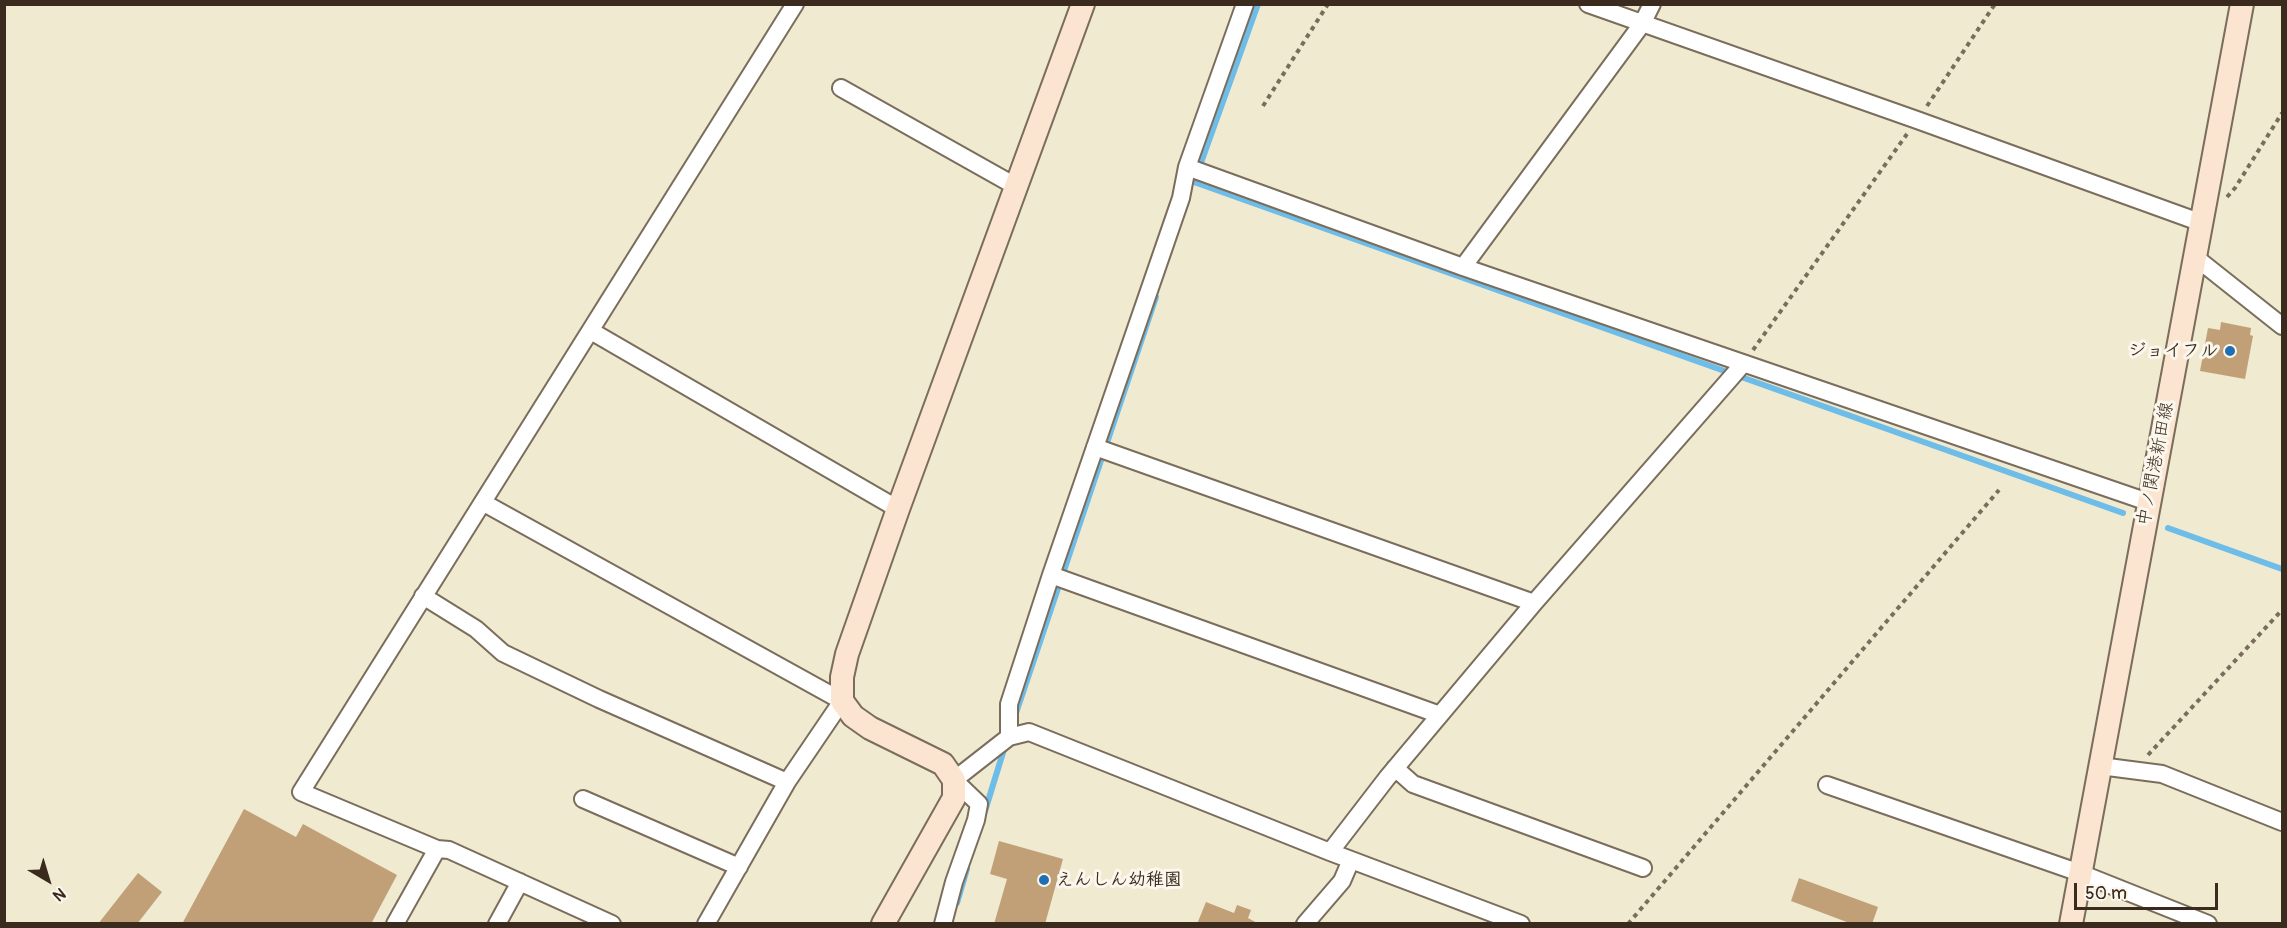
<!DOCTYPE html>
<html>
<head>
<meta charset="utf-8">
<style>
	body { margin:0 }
	#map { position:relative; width:2287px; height:928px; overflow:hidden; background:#efead0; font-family:Pangolin,sans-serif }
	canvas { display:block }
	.frame { position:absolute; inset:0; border:6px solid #3b2a1e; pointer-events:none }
	.north { position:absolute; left:18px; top:850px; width:60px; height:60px; -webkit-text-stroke:4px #fbf7ec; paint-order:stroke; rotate:142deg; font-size:16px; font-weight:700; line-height:24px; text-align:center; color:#3b2a1e }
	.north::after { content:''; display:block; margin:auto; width:21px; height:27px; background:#3b2a1e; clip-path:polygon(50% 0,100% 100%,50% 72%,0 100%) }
	.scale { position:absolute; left:2074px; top:883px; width:144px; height:27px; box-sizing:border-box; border:3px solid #3b2a1e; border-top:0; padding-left:8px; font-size:18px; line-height:21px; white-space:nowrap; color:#3b2a1e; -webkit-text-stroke:4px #fbf7ec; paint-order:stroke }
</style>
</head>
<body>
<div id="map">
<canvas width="2287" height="928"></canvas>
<div class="frame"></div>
<div class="north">N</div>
<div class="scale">50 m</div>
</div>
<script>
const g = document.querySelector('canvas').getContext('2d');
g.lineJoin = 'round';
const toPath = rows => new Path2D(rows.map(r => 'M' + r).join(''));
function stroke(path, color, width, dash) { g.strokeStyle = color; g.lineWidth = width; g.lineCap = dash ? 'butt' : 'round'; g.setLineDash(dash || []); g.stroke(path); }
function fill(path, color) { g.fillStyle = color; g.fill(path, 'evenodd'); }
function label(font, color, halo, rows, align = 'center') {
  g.font = font + ' Pangolin,"Klee One",sans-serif'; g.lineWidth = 6; g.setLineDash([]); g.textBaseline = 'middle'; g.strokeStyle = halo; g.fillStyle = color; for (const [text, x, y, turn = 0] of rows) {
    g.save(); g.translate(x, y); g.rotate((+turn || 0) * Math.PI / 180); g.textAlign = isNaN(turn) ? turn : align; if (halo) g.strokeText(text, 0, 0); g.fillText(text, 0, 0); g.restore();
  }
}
const stream = toPath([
	[1198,171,1258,4],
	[1194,182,2123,513],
	[2168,528,2282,569],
	[1015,716,1156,297],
	[985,811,1005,746],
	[957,903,967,869]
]);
const building = toPath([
	[2221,322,2251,328,2250,335,2253,336,2245,379,2200,371,2208,328,2220,330],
	[244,809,296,837,303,824,397,875,371,924,182,924],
	[999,841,1063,859,1045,924,994,924,1007,879,990,874],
	[138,873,162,892,137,924,98,924],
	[1799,878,1878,907,1872,924,1852,924,1791,901],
	[1206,902,1234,913,1237,905,1251,910,1248,918,1259,924,1197,924]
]);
const path = toPath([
	[1263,106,1328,4],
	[1927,106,1995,4],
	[2227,197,2235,188,2282,113],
	[1753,350,1907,134],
	[2148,755,2282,610],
	[1628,924,1999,490]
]);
const street = toPath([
	[1588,4,1917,120,2202,223],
	[841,88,1017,187],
	[1187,167,1463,267,2148,502],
	[2195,257,2282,326],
	[1463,267,1642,24,1652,4],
	[591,331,898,509],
	[1095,447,1534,603],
	[484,503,842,701,787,782,706,924],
	[1051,575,1440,715],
	[423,596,476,629,503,653,599,699,787,782],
	[1009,737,1009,704,1051,575,1181,198,1187,167,1245,4],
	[2100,766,2162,774,2282,822],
	[1395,768,1413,784,1643,868],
	[1827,785,2080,873,2208,924],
	[583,799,739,867],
	[1330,852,1387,778,1534,603,1743,364],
	[395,924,437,849],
	[497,924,520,882],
	[612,924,449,850,437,849,301,792,795,4],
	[943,924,954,882,976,820,979,804,954,780,1009,737,1029,732,1330,852,1521,924],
	[1305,924,1342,881,1351,860]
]);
const secondary = toPath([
	[883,924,954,798,954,780,943,764,870,728,853,716,842,701,842,677,847,654,898,509,1083,4],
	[2071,924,2242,4]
]);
const markers = [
	[2230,351,6,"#1f6fb2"],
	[1044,880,6,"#1f6fb2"]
];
const poiNames = [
	["ジョイフル",2218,351],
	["えんしん幼稚園",1056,880,"left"]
];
const streetNames = [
	["中ノ関港新田線",2156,464,-79]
];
stroke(stream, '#6ebce8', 6);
fill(building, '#c1a077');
stroke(street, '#7a6d5c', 20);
stroke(secondary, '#7a6d5c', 26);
stroke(path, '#7a6d5c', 4, [4.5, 4.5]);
stroke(street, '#fff', 16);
stroke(secondary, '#fce5d0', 22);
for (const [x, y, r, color] of markers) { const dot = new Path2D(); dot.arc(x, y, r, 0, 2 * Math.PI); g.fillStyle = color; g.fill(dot); stroke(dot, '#fbf7ec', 2); }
label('bold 18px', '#3b2a1e', '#fbf7ec', poiNames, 'right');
label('18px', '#3b2a1e', '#fbf7ec', streetNames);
</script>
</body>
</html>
